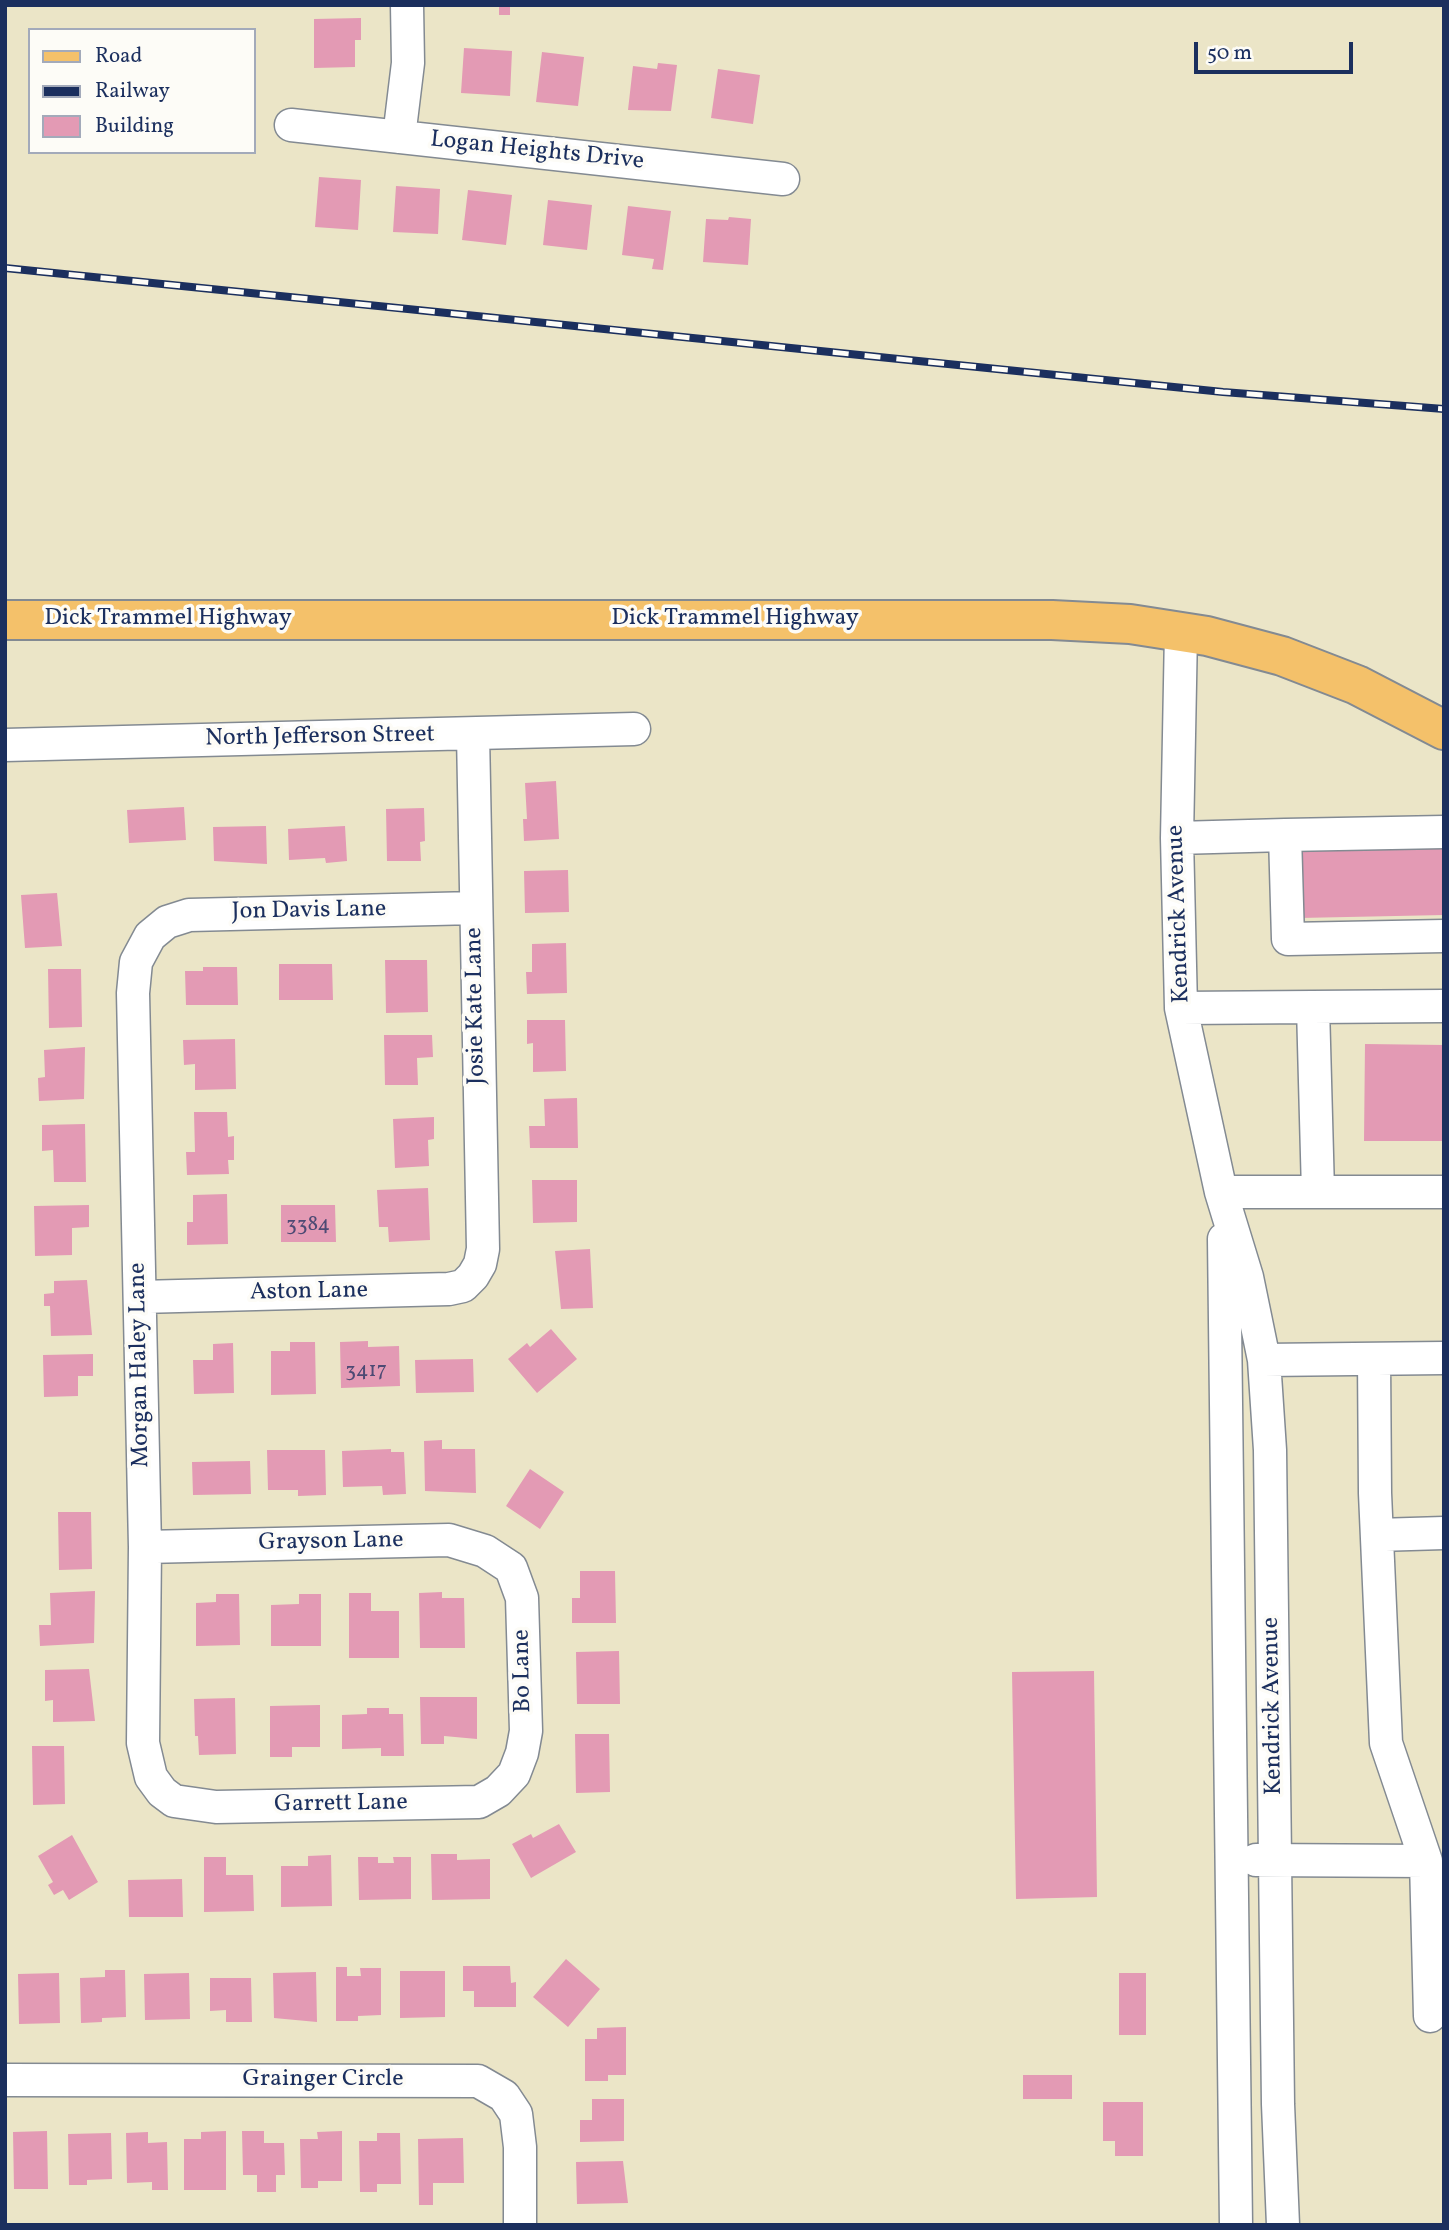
<!DOCTYPE html>
<html>
<head>
<meta charset="utf-8">
<style>
	body { margin:0 }
	#map { position:relative; width:1449px; height:2230px; overflow:hidden; background:#ebe5c7; font-family:Vollkorn,serif }
	canvas { display:block }
	.frame { position:absolute; inset:0; border:7px solid #1b2f5e; pointer-events:none }
	.legend { position:absolute; left:28px; top:28px; width:228px; height:126px; box-sizing:border-box; background:#fdfcf7; border:2px solid #a3aaba; margin:0; padding:9px 12px; list-style:none; font-size:21px; color:#1b2f5e }
	.legend li { display:flex; align-items:center; gap:14px; height:35px }
	.legend b { width:35px; border:2px solid #a3aaba }
	.scale { position:absolute; left:1194px; top:42px; width:159px; height:32px; box-sizing:border-box; border:4px solid #1b2f5e; border-top:0; padding-left:9px; font-size:21px; line-height:24px; white-space:nowrap; color:#1b2f5e; -webkit-text-stroke:5px #fdfcf7; paint-order:stroke }
</style>
</head>
<body>
<div id="map">
<canvas width="1449" height="2230"></canvas>
<div class="frame"></div>
<ul class="legend">
<li><b style="height:9px;background:#f4c16a"></b>Road</li>
<li><b style="height:9px;background:#1b2f5e"></b>Railway</li>
<li><b style="height:19px;background:#e39ab4"></b>Building</li>
</ul>
<div class="scale">50 m</div>
</div>
<script>
const g = document.querySelector('canvas').getContext('2d');
g.lineJoin = 'round';
function fill(path, color) { g.fillStyle = color; g.fill(path, 'evenodd'); }
const toPath = rows => new Path2D(rows.map(r => 'M' + r).join(''));
function stroke(path, color, width, dash) { g.strokeStyle = color; g.lineWidth = width; g.lineCap = dash ? 'butt' : 'round'; g.setLineDash(dash || []); g.stroke(path); }
function label(font, color, halo, rows, align = 'center') {
  g.font = font + ' Vollkorn,serif'; g.lineWidth = 7; g.setLineDash([]); g.textBaseline = 'middle'; g.strokeStyle = halo; g.fillStyle = color; for (const [text, x, y, turn = 0] of rows) {
    g.save(); g.translate(x, y); g.rotate((+turn || 0) * Math.PI / 180); g.textAlign = isNaN(turn) ? turn : align; if (halo) g.strokeText(text, 0, 0); g.fillText(text, 0, 0); g.restore();
  }
}
const building = toPath([
	[499,5,510,5,510,15,499,15],
	[361,18,361,40,355,40,355,67,314,68,314,19],
	[464,48,512,51,510,96,461,93],
	[542,52,584,57,578,106,536,102],
	[658,63,677,65,671,111,628,110,633,66,657,69],
	[718,69,760,75,753,124,711,118],
	[319,177,361,180,358,230,315,227],
	[396,186,440,189,438,234,393,232],
	[468,190,512,195,506,245,462,240],
	[548,200,592,205,587,250,543,245],
	[628,206,671,211,663,270,652,269,654,259,622,255],
	[729,217,751,219,748,265,703,262,706,219,728,220],
	[556,781,559,839,524,841,523,819,527,819,525,783],
	[184,807,186,840,129,843,127,810],
	[424,808,425,841,420,842,421,861,387,861,386,809],
	[266,826,267,864,214,861,213,827],
	[345,826,347,861,326,863,325,858,289,860,288,829],
	[1444,846,1444,915,1299,918,1298,849],
	[568,870,569,912,525,913,524,871],
	[57,893,62,946,25,948,21,895],
	[566,943,567,993,527,994,526,972,532,972,532,944],
	[385,960,427,960,428,1012,386,1013],
	[279,964,332,964,333,1000,279,1000],
	[203,967,237,967,238,1005,186,1005,185,971,203,971],
	[48,969,81,969,82,1027,49,1028],
	[527,1020,565,1020,566,1071,533,1072,533,1043,527,1044],
	[384,1035,432,1035,433,1057,417,1058,418,1085,385,1085],
	[235,1039,236,1089,195,1090,195,1064,184,1065,183,1040],
	[1365,1044,1444,1045,1444,1141,1364,1141],
	[85,1047,84,1099,39,1101,38,1078,45,1077,44,1050],
	[577,1098,578,1148,530,1148,529,1126,545,1126,544,1099],
	[194,1112,227,1112,228,1137,234,1136,234,1160,228,1160,229,1174,187,1175,186,1152,195,1152],
	[434,1117,434,1139,428,1140,429,1166,395,1168,393,1119],
	[85,1124,86,1182,54,1182,53,1150,42,1151,42,1125],
	[532,1180,577,1180,577,1222,533,1223],
	[428,1188,430,1240,389,1242,388,1227,379,1227,377,1190],
	[227,1194,228,1244,187,1245,187,1222,193,1222,193,1195],
	[89,1205,89,1227,72,1228,72,1255,35,1256,34,1206],
	[281,1205,335,1205,336,1242,281,1242],
	[590,1249,593,1308,561,1309,555,1251],
	[87,1280,92,1335,51,1336,50,1306,44,1306,44,1294,54,1293,54,1281],
	[551,1329,577,1359,537,1393,508,1359,527,1343,530,1347],
	[368,1341,368,1347,399,1346,400,1386,341,1388,340,1342],
	[290,1342,315,1342,316,1394,271,1395,271,1351,290,1351],
	[233,1343,234,1393,194,1394,193,1360,213,1360,213,1344],
	[93,1354,93,1376,78,1376,78,1396,44,1397,43,1355],
	[473,1359,474,1392,416,1393,415,1360],
	[442,1440,442,1449,475,1449,476,1493,425,1491,424,1441],
	[391,1449,391,1452,404,1452,406,1494,383,1495,382,1486,343,1487,342,1451],
	[267,1450,325,1450,326,1495,298,1496,298,1490,268,1490],
	[250,1461,251,1494,193,1495,192,1462],
	[530,1469,564,1492,540,1529,506,1506],
	[58,1512,91,1512,92,1569,59,1570],
	[580,1571,615,1571,616,1623,572,1623,572,1598,580,1598],
	[95,1591,94,1643,40,1646,39,1625,51,1625,50,1593],
	[442,1592,442,1598,464,1598,465,1648,420,1648,419,1593],
	[349,1593,371,1593,371,1611,399,1611,399,1658,349,1658],
	[216,1594,239,1594,240,1645,196,1646,196,1603,216,1602],
	[299,1594,321,1594,321,1646,271,1646,271,1605,299,1604],
	[619,1651,620,1704,577,1704,576,1652],
	[89,1669,95,1721,53,1722,53,1700,45,1701,45,1670],
	[1094,1671,1097,1897,1016,1899,1012,1672],
	[420,1697,477,1697,477,1739,444,1736,444,1744,421,1744],
	[235,1698,236,1754,199,1755,198,1736,195,1736,194,1699],
	[320,1705,320,1747,292,1747,292,1757,270,1757,270,1706],
	[367,1708,389,1708,389,1714,403,1714,404,1756,381,1756,381,1748,342,1749,342,1715,367,1714],
	[575,1734,609,1734,610,1792,576,1793],
	[32,1746,64,1746,65,1804,33,1805],
	[559,1824,576,1852,531,1878,512,1844,531,1834,533,1838],
	[72,1835,98,1882,69,1900,63,1890,54,1895,48,1885,53,1882,38,1856],
	[431,1854,457,1854,457,1860,490,1859,490,1899,432,1900],
	[331,1855,332,1906,281,1907,281,1866,308,1866,308,1856],
	[204,1857,226,1857,226,1875,253,1875,254,1911,204,1912],
	[358,1857,378,1857,378,1863,394,1863,393,1857,411,1857,411,1899,359,1900],
	[182,1879,183,1917,129,1917,128,1880],
	[566,1959,600,1989,568,2027,533,1997],
	[463,1966,510,1966,511,1983,516,1982,516,2007,474,2007,474,1991,463,1991],
	[336,1967,347,1967,347,1976,361,1976,360,1968,381,1968,381,2015,358,2016,358,2021,336,2021],
	[105,1970,125,1970,126,2017,102,2018,102,2022,81,2023,80,1978,105,1977],
	[400,1971,445,1971,445,2017,400,2018],
	[316,1972,317,2022,274,2018,273,1973],
	[59,1973,60,2023,19,2024,18,1974],
	[189,1973,190,2019,145,2020,144,1974],
	[1119,1973,1146,1973,1146,2035,1119,2035],
	[210,1978,251,1978,252,2022,226,2022,226,2010,210,2011],
	[626,2027,626,2075,608,2075,608,2081,585,2081,585,2039,597,2039,597,2028],
	[1023,2075,1072,2075,1072,2099,1023,2099],
	[592,2099,624,2099,624,2141,580,2142,580,2120,592,2120],
	[1103,2102,1143,2102,1143,2156,1115,2156,1115,2141,1103,2141],
	[47,2131,48,2189,14,2189,13,2132],
	[226,2131,226,2190,184,2190,184,2139,201,2139,201,2132],
	[242,2131,264,2131,264,2143,284,2143,285,2175,276,2175,276,2192,257,2192,257,2175,243,2175],
	[342,2131,342,2181,318,2181,318,2188,301,2188,300,2139,318,2139,317,2132],
	[148,2132,148,2143,167,2142,168,2190,152,2190,152,2182,127,2183,126,2133],
	[111,2133,112,2179,87,2180,87,2185,69,2185,68,2134],
	[377,2133,400,2133,401,2184,377,2184,377,2192,360,2192,359,2141,377,2141],
	[463,2138,464,2183,433,2183,433,2205,419,2205,418,2139],
	[623,2161,628,2203,577,2204,576,2162]
]);
const minor = toPath([
	[291,125,783,179],
	[399,137,408,63,407,5],
	[1181,632,1177,838,1181,1008,1221,1192,1247,1277,1264,1360,1270,1450,1278,2104,1283,2225],
	[5,745,634,729],
	[1285,835,1444,832],
	[1177,838,1285,835,1288,939,1444,936],
	[1313,1007,1318,1192],
	[1181,1008,1444,1006],
	[1221,1192,1444,1192],
	[1224,1239,1236,2225],
	[140,1297,449,1289,463,1286,473,1276,480,1264,483,1249,473,734],
	[1374,1359,1375,1493,1386,1743,1426,1861,1430,2016],
	[1264,1360,1444,1358],
	[1377,1535,1444,1533],
	[145,1547,449,1540,485,1551,511,1568,522,1598,526,1731,522,1753,514,1774,498,1791,479,1802,216,1807,174,1801,162,1792,151,1777,143,1743,145,1547,133,993,136,962,150,936,167,922,189,915,475,908],
	[1256,1860,1426,1861],
	[5,2080,478,2081,504,2096,516,2114,520,2147,520,2225]
]);
const major = toPath([
	[5,620,1052,620,1130,624,1207,636,1282,656,1357,685,1444,730]
]);
const rail = toPath([
	[5,268,1223,392,1444,409]
]);
const numberNames = [
	["3384",308,1226],
	["3417",366,1372]
];
const streetNames = [
	["Logan Heights Drive",537,152,6],
	["Dick Trammel Highway",168,620],
	["Dick Trammel Highway",735,620],
	["North Jefferson Street",320,738,-1],
	["Jon Davis Lane",309,912,-1],
	["Kendrick Avenue",1180,914,-92],
	["Josie Kate Lane",477,1006,-91],
	["Aston Lane",309,1293,-1],
	["Morgan Haley Lane",141,1365,-91],
	["Grayson Lane",331,1543,-1],
	["Bo Lane",524,1671,-91],
	["Kendrick Avenue",1274,1706,-91],
	["Garrett Lane",341,1805,-1],
	["Grainger Circle",323,2081]
];
fill(building, '#e39ab4');
stroke(minor, '#838a92', 35);
stroke(major, '#838a92', 42);
stroke(minor, '#fff', 32);
stroke(major, '#f4c16a', 38);
stroke(rail, '#1b2f5e', 8);
stroke(rail, '#fdfcf7', 5, [16]);
label('21px', '#4d4a74', null, numberNames);
label('24px', '#1b2f5e', '#fdfcf7', streetNames);
</script>
</body>
</html>
